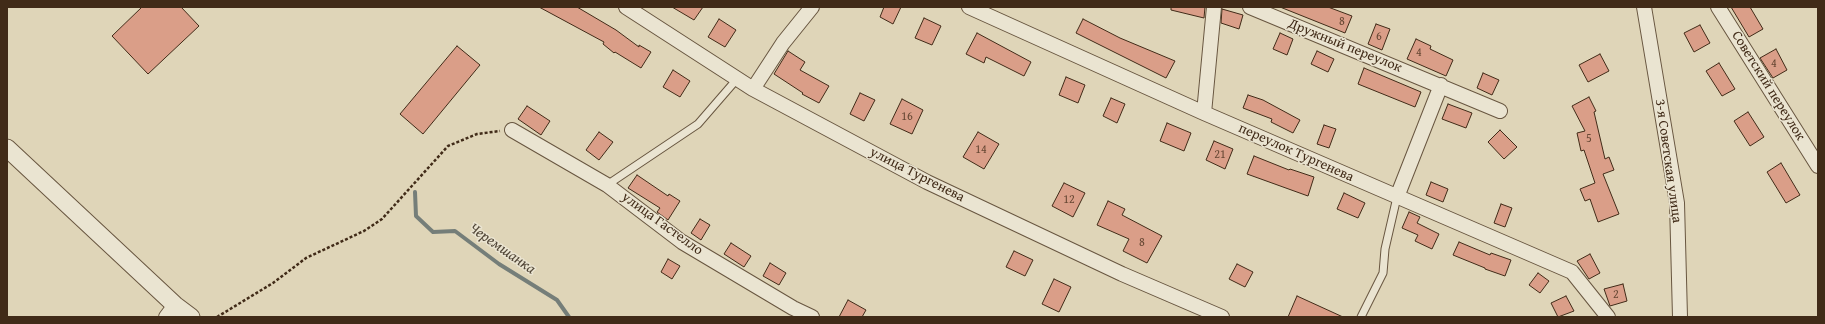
<!DOCTYPE html>
<html>
<head>
<meta charset="utf-8">
<style>
	body { margin:0 }
	#map { position:relative; width:1825px; height:324px; overflow:hidden; background:#dfd5b8; font-family:"Gentium Book Plus",serif }
	canvas { display:block }
	.frame { position:absolute; inset:0; border:8px solid #412b18; pointer-events:none }
</style>
</head>
<body>
<div id="map">
<canvas width="1825" height="324"></canvas>
<div class="frame"></div>
</div>
<script>
const g = document.querySelector('canvas').getContext('2d');
g.lineJoin = 'round';
const toPath = rows => new Path2D(rows.map(r => 'M' + r).join(''));
function stroke(path, color, width, dash) { g.strokeStyle = color; g.lineWidth = width; g.lineCap = dash ? 'butt' : 'round'; g.setLineDash(dash || []); g.stroke(path); }
function fill(path, color) { g.fillStyle = color; g.fill(path, 'evenodd'); }
function label(font, color, halo, rows, align = 'center') {
  g.font = font + ' "Gentium Book Plus",serif'; g.lineWidth = 3; g.setLineDash([]); g.textBaseline = 'middle'; g.strokeStyle = halo; g.fillStyle = color; for (const [text, x, y, turn = 0] of rows) {
    g.save(); g.translate(x, y); g.rotate((+turn || 0) * Math.PI / 180); g.textAlign = isNaN(turn) ? turn : align; if (halo) g.strokeText(text, 0, 0); g.fillText(text, 0, 0); g.restore();
  }
}
const stream = toPath([
	[415,192,416,216,433,232,455,231,499,264,557,300,569,317]
]);
const building = toPath([
	[142,7,181,7,199,26,148,74,112,36,142,7],
	[539,7,577,7,616,30,639,47,639,45,651,52,641,68,615,52,614,53,603,44,604,42,539,7],
	[672,7,703,7,694,20,672,7],
	[884,7,901,7,893,24,880,17,884,7],
	[1171,7,1205,7,1204,18,1171,10,1171,7],
	[1280,7,1328,7,1352,16,1345,33,1280,7],
	[1731,7,1750,7,1763,29,1749,37,1731,7],
	[1222,9,1243,15,1239,29,1221,23,1222,9],
	[924,18,941,26,932,45,915,38,924,18],
	[719,19,736,30,725,47,708,37,719,19],
	[1083,19,1120,38,1175,61,1166,78,1076,33,1083,19],
	[1376,24,1390,29,1382,50,1368,44,1376,24],
	[1700,25,1710,43,1694,52,1684,33,1700,25],
	[977,33,1031,62,1024,76,986,57,984,63,966,54,977,33],
	[1280,33,1293,39,1287,55,1273,49,1280,33],
	[1416,39,1431,46,1430,49,1453,60,1446,76,1407,59,1416,39],
	[457,46,480,65,423,134,400,114,457,46],
	[1776,49,1787,70,1773,78,1760,58,1776,49],
	[788,51,805,62,800,70,829,86,819,103,802,94,803,93,774,74,788,51],
	[1317,51,1334,59,1328,72,1311,64,1317,51],
	[1600,54,1609,71,1588,82,1579,65,1600,54],
	[1719,63,1735,89,1722,96,1706,71,1719,63],
	[1364,68,1421,92,1415,107,1358,84,1364,68],
	[673,70,690,81,680,97,663,87,673,70],
	[1483,73,1499,80,1492,95,1477,88,1483,73],
	[1066,77,1085,85,1078,103,1059,95,1066,77],
	[860,93,875,100,864,121,850,114,860,93],
	[1248,95,1263,100,1300,120,1293,133,1271,122,1272,119,1243,108,1248,95],
	[1589,97,1596,111,1594,112,1605,159,1609,157,1614,170,1603,174,1619,214,1598,222,1590,199,1585,201,1580,189,1595,183,1584,150,1581,151,1577,133,1585,131,1572,106,1589,97],
	[1111,98,1125,104,1117,123,1103,116,1111,98],
	[902,99,923,110,912,134,890,124,902,99],
	[1448,104,1472,113,1466,128,1442,119,1448,104],
	[527,106,550,121,541,135,518,119,527,106],
	[1748,112,1764,137,1750,146,1734,121,1748,112],
	[1167,123,1191,133,1184,151,1160,141,1167,123],
	[1324,125,1336,129,1329,148,1317,144,1324,125],
	[1500,130,1517,147,1504,159,1488,142,1500,130],
	[599,132,613,142,599,160,586,150,599,132],
	[978,132,999,144,984,169,963,157,978,132],
	[1214,141,1233,149,1225,169,1206,160,1214,141],
	[1254,156,1289,170,1290,169,1314,177,1308,196,1247,174,1254,156],
	[1781,163,1800,195,1786,203,1767,172,1781,163],
	[637,175,668,196,669,194,680,201,668,220,657,212,660,208,628,188,637,175],
	[1431,182,1448,189,1443,202,1426,195,1431,182],
	[1064,183,1085,193,1073,217,1052,206,1064,183],
	[1344,193,1365,203,1358,218,1337,209,1344,193],
	[1108,201,1125,209,1122,215,1162,236,1147,263,1123,251,1129,239,1097,225,1108,201],
	[1501,204,1512,208,1505,227,1494,223,1501,204],
	[1409,212,1420,217,1417,223,1439,234,1432,249,1415,241,1418,235,1402,228,1409,212],
	[700,219,710,225,701,240,691,233,700,219],
	[1459,242,1490,255,1491,253,1511,260,1505,276,1485,269,1485,268,1453,255,1459,242],
	[731,243,751,256,744,267,724,254,731,243],
	[1014,251,1033,260,1025,276,1006,267,1014,251],
	[1590,254,1600,273,1589,279,1577,261,1590,254],
	[668,259,680,266,672,279,661,272,668,259],
	[770,263,786,273,779,285,763,276,770,263],
	[1237,264,1253,272,1245,287,1229,279,1237,264],
	[1538,273,1549,281,1540,293,1529,285,1538,273],
	[1054,279,1071,287,1059,312,1042,304,1054,279],
	[1623,284,1627,301,1610,306,1604,289,1623,284],
	[1297,296,1343,317,1288,317,1297,296],
	[1566,296,1574,311,1558,317,1551,303,1566,296],
	[848,300,866,310,862,317,839,317,848,300]
]);
const path = toPath([
	[217,317,273,283,306,258,364,231,382,219,448,146,477,134,500,131]
]);
const service = toPath([
	[607,185,698,124,737,79],
	[1361,317,1383,273,1385,249,1397,197]
]);
const minor = toPath([
	[626,7,753,89,927,182,1122,274,1222,317],
	[969,7,1204,113,1572,272,1608,317],
	[1250,7,1500,111],
	[1644,7,1677,203,1680,317],
	[1718,7,1818,166],
	[753,89,783,43,812,7],
	[1204,113,1214,7],
	[512,130,607,185,682,242,793,308,812,317],
	[1397,197,1441,85],
	[166,317,175,305]
]);
const tertiary = toPath([
	[7,148,175,305,191,317]
]);
const numberNames = [
	["8",1342,22],
	["6",1379,37],
	["4",1419,53],
	["4",1774,64],
	["16",907,117],
	["5",1589,139],
	["14",981,150],
	["21",1220,155],
	["12",1069,200],
	["8",1142,243],
	["2",1616,295]
];
const streetNames = [
	["Дружный переулок",1345,46,22],
	["Советский переулок",1768,86,58],
	["переулок Тургенева",1296,153,24],
	["3-я Советская улица",1668,161,82],
	["улица Тургенева",917,175,27],
	["улица Гастелло",662,224,36]
];
const waterNames = [
	["Черемшанка",502,249,35]
];
stroke(stream, '#757e79', 4);
fill(building, '#da9e88');
stroke(building, '#412b18', 1);
stroke(service, '#685640', 9);
stroke(minor, '#685640', 16);
stroke(tertiary, '#685640', 19);
stroke(path, '#412b18', 2.5, [3, 2]);
stroke(service, '#eae4d1', 7);
stroke(minor, '#eae4d1', 14);
stroke(tertiary, '#eae4d1', 17);
label('12px', '#674834', null, numberNames);
label('14px', '#412b18', '#eae4d1', streetNames);
label('italic 15px', '#524738', '#eae4d1', waterNames);
</script>
</body>
</html>
